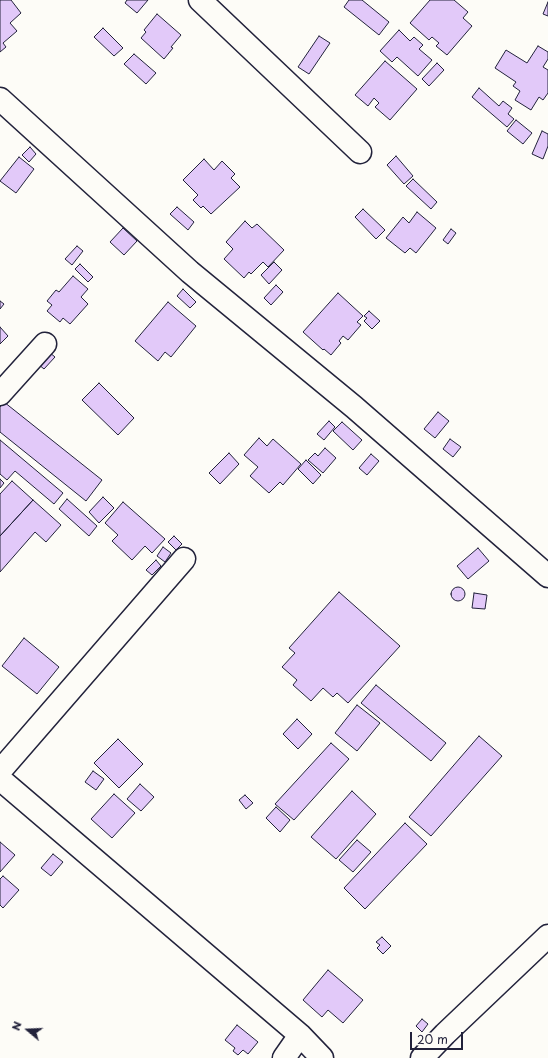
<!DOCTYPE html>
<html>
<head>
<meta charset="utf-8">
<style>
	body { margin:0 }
	#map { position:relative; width:548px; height:1058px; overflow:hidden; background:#fdfcf7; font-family:"Playpen Sans",sans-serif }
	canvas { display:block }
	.north { position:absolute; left:8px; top:1010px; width:40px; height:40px; -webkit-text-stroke:3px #fdfcf7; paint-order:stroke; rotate:289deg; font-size:11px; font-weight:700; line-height:16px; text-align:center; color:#22223b }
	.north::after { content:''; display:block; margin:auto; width:14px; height:18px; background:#22223b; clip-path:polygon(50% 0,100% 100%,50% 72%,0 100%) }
	.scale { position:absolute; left:410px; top:1032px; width:53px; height:18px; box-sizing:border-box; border:2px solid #22223b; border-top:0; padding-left:5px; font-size:12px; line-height:14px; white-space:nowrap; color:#22223b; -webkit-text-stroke:3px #fdfcf7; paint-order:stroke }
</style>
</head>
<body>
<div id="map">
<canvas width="548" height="1058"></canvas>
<div class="north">N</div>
<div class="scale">20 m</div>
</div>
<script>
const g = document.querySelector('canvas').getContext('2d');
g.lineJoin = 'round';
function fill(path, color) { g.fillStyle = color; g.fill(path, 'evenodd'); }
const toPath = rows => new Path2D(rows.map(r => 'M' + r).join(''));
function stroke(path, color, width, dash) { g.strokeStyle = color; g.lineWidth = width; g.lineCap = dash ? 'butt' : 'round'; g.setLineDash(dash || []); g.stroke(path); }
const building = toPath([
	[0,0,11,0,21,13,10,23,17,31,3,43,6,47,0,52,0,0],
	[127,0,148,0,137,13,125,3,127,0],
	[349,0,362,0,389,22,379,35,344,7,349,0],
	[430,0,454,0,468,12,463,18,472,26,447,55,436,46,439,43,432,37,429,40,410,23,430,0],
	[548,2,548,16,543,14,548,2],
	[157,14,181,35,171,47,173,48,164,59,141,38,146,32,144,30,157,14],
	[103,28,123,48,114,56,94,37,103,28],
	[399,30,410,41,414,37,423,45,419,49,432,60,418,76,397,57,392,62,380,51,399,30],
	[319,36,330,43,309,74,298,67,319,36],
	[538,46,548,52,548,59,543,67,548,70,548,93,543,100,539,97,531,110,515,100,520,91,513,86,516,82,495,68,506,50,527,63,538,46],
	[134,54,156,73,146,84,124,64,134,54],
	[385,61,417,89,390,120,375,107,379,103,374,98,368,106,355,95,385,61],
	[437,63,444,70,429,86,422,79,437,63],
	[479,88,499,106,503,101,512,108,508,114,514,119,507,127,472,97,479,88],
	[516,120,532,133,523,144,507,131,516,120],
	[542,131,548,134,548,146,543,159,532,154,542,131],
	[30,147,36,154,29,162,22,155,30,147],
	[396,156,413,176,404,184,387,165,396,156],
	[19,157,34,169,16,193,0,181,19,157],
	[204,159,214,170,222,161,235,174,231,178,240,187,211,214,203,206,201,208,193,200,198,195,183,180,204,159],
	[413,179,437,202,431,209,406,186,413,179],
	[177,207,194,222,188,230,170,214,177,207],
	[363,209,385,230,376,239,355,217,363,209],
	[417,212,436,228,416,253,410,248,405,253,386,238,403,217,409,223,417,212],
	[245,221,252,228,257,224,284,250,268,267,263,262,251,274,249,272,244,278,224,259,233,249,226,242,245,221],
	[123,228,137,241,124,255,110,242,123,228],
	[451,229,456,233,448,244,443,240,451,229],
	[77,246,83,251,72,265,65,259,77,246],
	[274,262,282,270,269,284,261,275,274,262],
	[80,264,93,277,88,282,75,269,80,264],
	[73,276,88,289,81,297,88,304,70,324,63,318,60,322,47,311,52,305,47,301,56,290,59,292,73,276],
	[276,285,283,292,271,305,264,298,276,285],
	[183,289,196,302,190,308,177,296,183,289],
	[338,293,363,316,357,322,361,325,348,340,343,336,339,341,341,343,331,355,324,349,323,350,303,332,338,293],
	[0,301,4,304,0,309,0,301],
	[168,302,196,326,171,357,165,352,158,361,135,341,168,302],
	[369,311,380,321,372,329,364,321,367,318,364,316,369,311],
	[0,327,8,336,0,344,0,327],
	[49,352,55,357,44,369,38,364,49,352],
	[99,383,134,418,118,435,82,400,99,383],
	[4,402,102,480,86,501,0,432,0,407,4,402],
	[438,412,449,421,435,438,424,429,438,412],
	[329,421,335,427,324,440,317,434,329,421],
	[342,422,362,440,353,450,333,431,342,422],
	[259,438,267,446,273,439,301,464,283,485,280,482,269,493,250,476,258,467,244,455,259,438],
	[450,439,461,447,453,457,443,449,450,439],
	[0,440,63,493,54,504,15,471,7,480,0,474,0,440],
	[325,448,336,458,323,473,308,460,315,453,318,456,325,448],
	[229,453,239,464,220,484,209,473,229,453],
	[371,454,379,461,367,475,359,468,371,454],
	[306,460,321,475,313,484,298,469,306,460],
	[0,479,4,483,0,488,0,479],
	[12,481,33,500,0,536,0,494,12,481],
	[103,497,114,508,99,523,89,512,103,497],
	[67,499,97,526,89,536,59,509,67,499],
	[33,500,61,525,46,542,35,532,0,572,0,536,33,500],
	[123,502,165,539,152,553,145,546,132,560,112,541,118,535,105,523,123,502],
	[174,536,182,544,176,550,168,542,174,536],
	[163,547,171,553,165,562,157,556,163,547],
	[478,548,489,561,468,579,457,566,478,548],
	[156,560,161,566,152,575,146,570,156,560],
	'451 594a7 7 0 1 1 14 0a7 7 0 1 1-14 0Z',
	[339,592,400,646,348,703,337,693,333,697,323,688,311,701,293,685,297,680,282,667,295,653,289,648,339,592],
	[474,593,487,595,485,609,472,608,474,593],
	[24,638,59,667,37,694,2,666,24,638],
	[376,685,446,743,431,761,361,703,376,685],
	[357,705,380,723,357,751,335,733,357,705],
	[297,719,312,734,298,749,283,734,297,719],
	[479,736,502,756,431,836,409,817,479,736],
	[118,739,143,764,119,788,94,763,118,739],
	[331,743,349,759,294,820,275,804,331,743],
	[93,771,104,779,96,790,85,782,93,771],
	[140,784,154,797,141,811,127,799,140,784],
	[352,791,376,814,336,859,311,837,352,791],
	[114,794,135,813,112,838,91,819,114,794],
	[245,795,253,803,246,809,239,800,245,795],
	[276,807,290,820,280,832,266,818,276,807],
	[405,823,427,844,365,909,344,888,405,823],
	[357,840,371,852,353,872,339,860,357,840],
	[0,842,15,855,0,872,0,842],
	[53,854,63,862,51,876,41,868,53,854],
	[3,876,19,890,3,908,0,905,0,879,3,876],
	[382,937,391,946,383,954,377,948,380,945,376,942,382,937],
	[328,970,363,1000,343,1023,328,1010,322,1017,303,1000,328,970],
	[422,1019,428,1024,422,1032,416,1026,422,1019],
	[237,1025,258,1042,248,1054,243,1050,238,1055,233,1051,235,1048,225,1040,237,1025]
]);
const minor = toPath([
	[200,0,360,152],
	[0,99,190,272,354,407,548,576],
	[0,394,45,344],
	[0,771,184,559],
	[0,779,300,1035,322,1058],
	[284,1058,300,1035],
	[422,1058,445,1034,548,936]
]);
fill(building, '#e2c9f9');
stroke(building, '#22223b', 1);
stroke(minor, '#22223b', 25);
stroke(minor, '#fdfcf7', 22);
</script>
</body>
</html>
